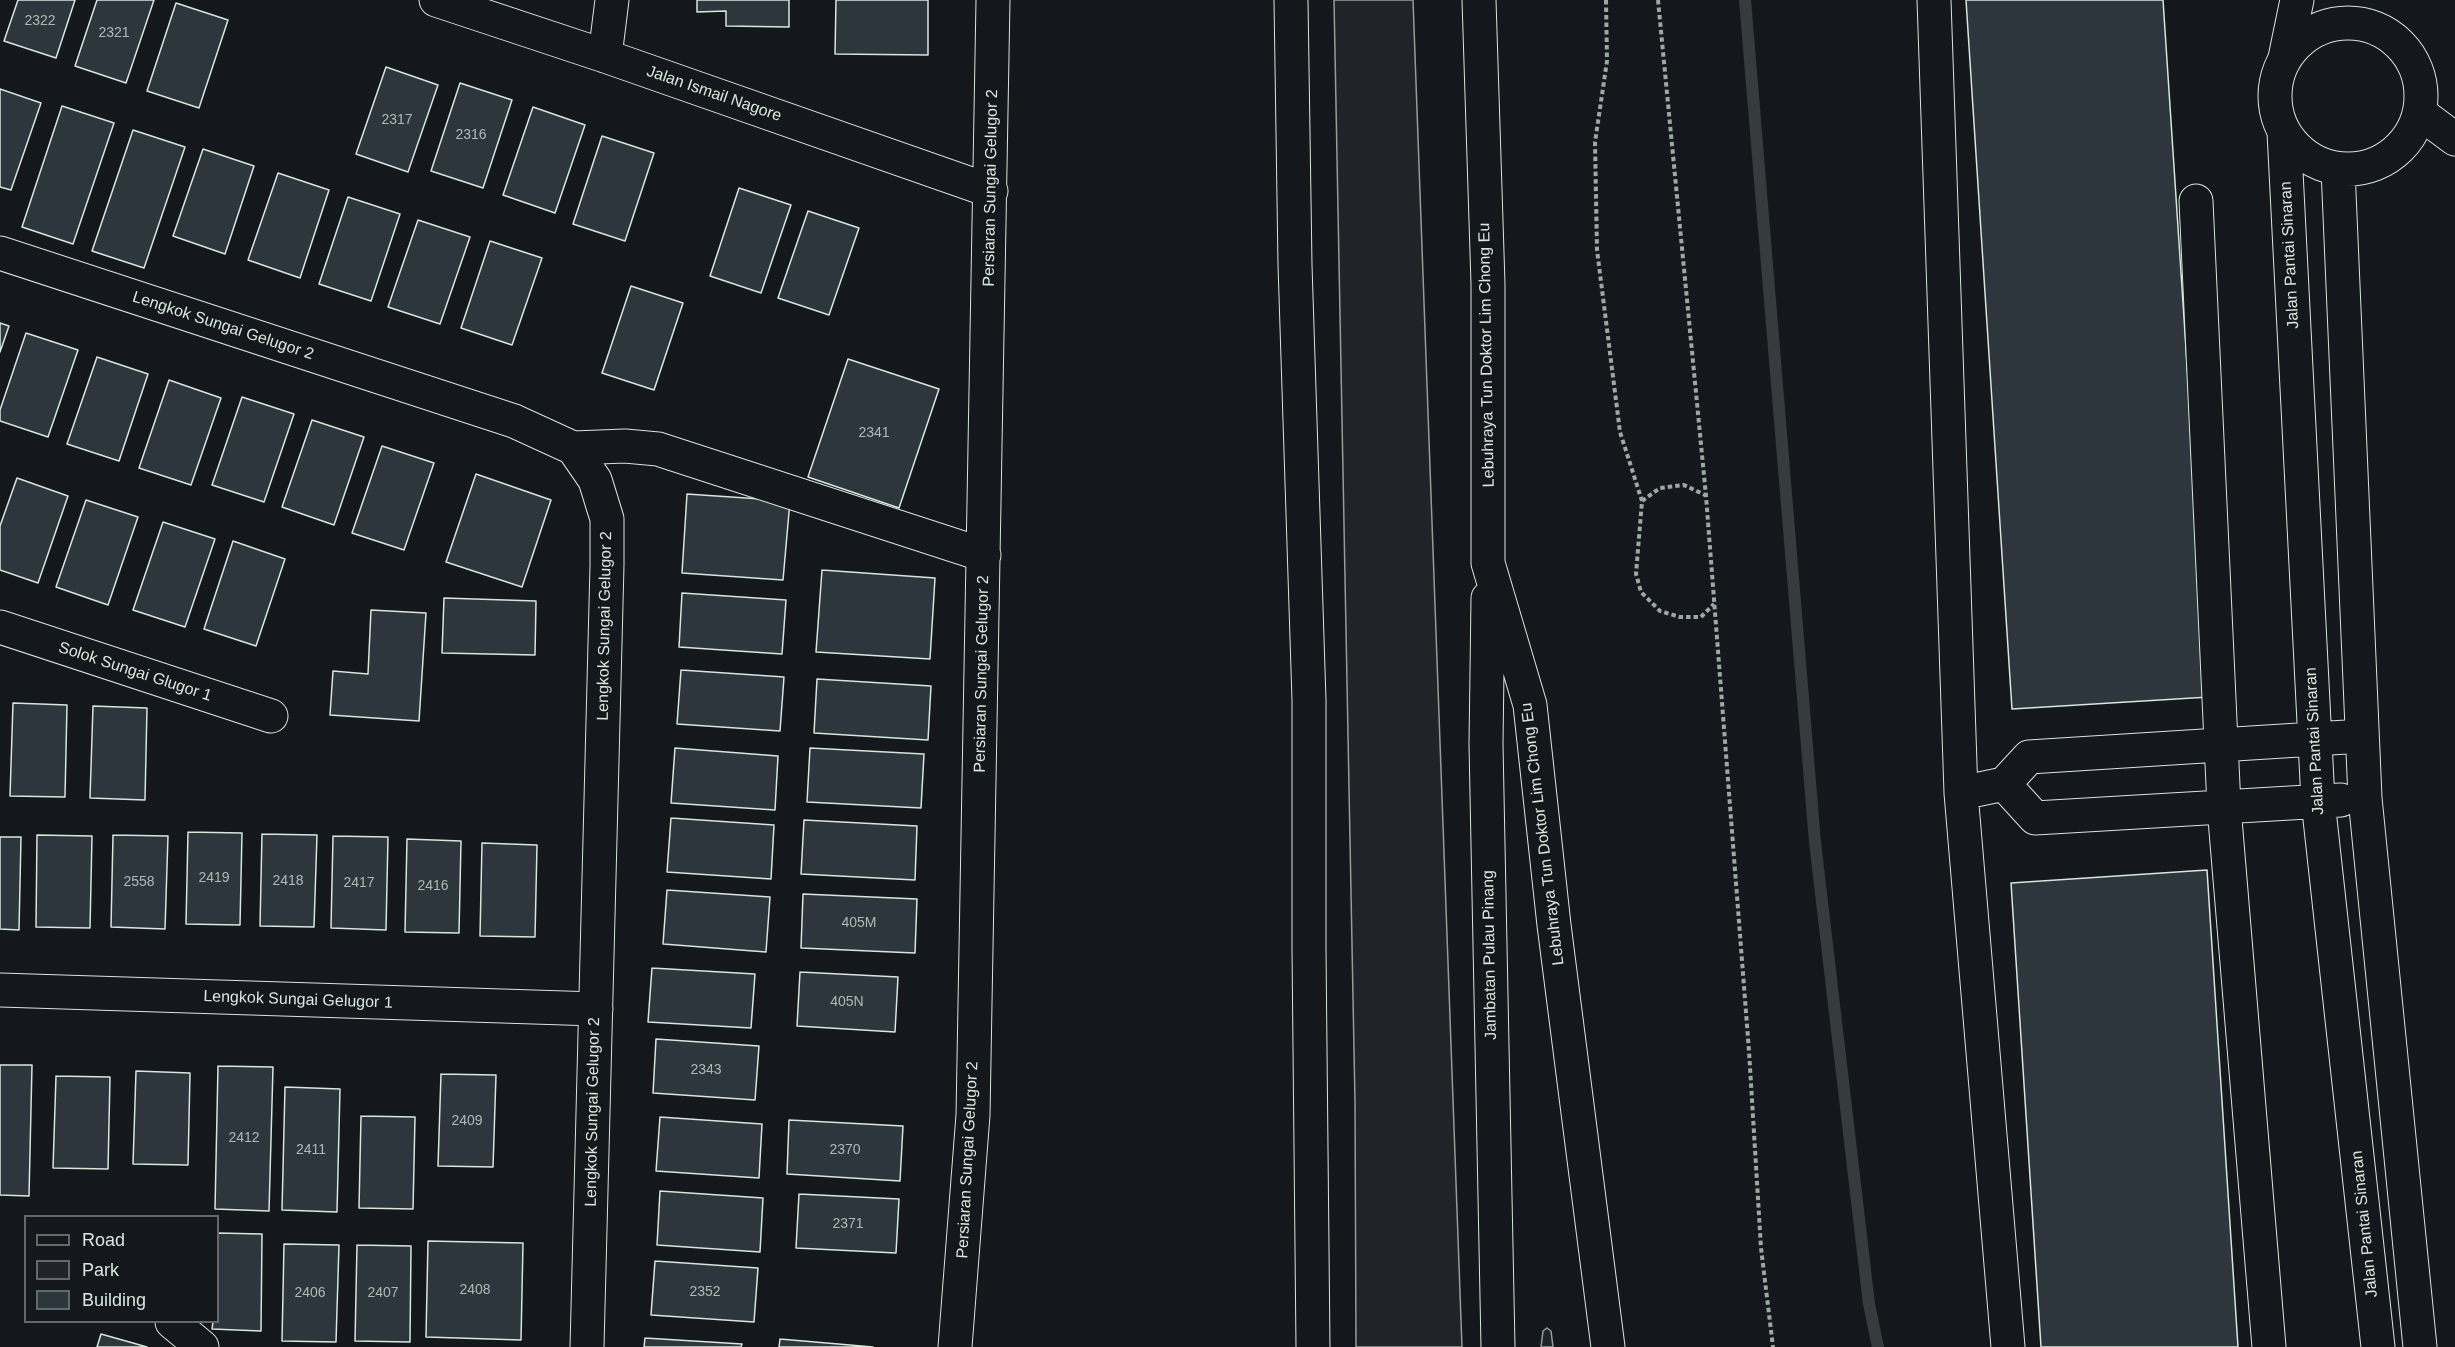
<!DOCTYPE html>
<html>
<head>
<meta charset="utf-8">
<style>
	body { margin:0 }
	#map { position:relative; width:2455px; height:1347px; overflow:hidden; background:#14181c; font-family:Helvetica,sans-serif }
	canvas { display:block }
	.legend { position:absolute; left:24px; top:1215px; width:195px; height:108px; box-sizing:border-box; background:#14181c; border:2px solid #626a69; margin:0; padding:8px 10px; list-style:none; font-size:18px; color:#d8e6dc }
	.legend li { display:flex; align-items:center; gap:12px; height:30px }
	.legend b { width:30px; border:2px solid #626a69 }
</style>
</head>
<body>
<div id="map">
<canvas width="2455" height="1347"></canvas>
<ul class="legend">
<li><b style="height:8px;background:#14181c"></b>Road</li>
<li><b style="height:16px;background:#202428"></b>Park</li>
<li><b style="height:16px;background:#2c363c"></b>Building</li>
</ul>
</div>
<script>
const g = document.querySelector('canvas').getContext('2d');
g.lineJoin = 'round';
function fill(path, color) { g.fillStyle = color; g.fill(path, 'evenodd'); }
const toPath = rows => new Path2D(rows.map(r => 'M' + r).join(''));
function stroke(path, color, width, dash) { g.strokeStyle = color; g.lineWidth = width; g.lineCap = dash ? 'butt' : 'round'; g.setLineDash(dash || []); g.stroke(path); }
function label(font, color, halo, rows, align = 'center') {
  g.font = font + ' Helvetica,sans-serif'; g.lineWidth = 4.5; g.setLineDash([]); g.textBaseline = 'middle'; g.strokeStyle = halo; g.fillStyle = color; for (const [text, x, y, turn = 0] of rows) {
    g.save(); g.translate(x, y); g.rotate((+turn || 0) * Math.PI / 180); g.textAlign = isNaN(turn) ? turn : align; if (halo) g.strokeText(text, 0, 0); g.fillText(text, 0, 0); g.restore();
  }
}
const green = toPath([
	[1334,0,1413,0,1462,1347,1356,1347,1355,1102,1334,0],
	[1547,1328,1551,1331,1553,1347,1541,1347,1543,1331,1547,1328]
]);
const stream = toPath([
	[1745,0,1815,842,1869,1304,1878,1347]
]);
const building = toPath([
	[18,0,75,0,56,58,4,41,18,0],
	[97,0,154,0,126,83,75,66,97,0],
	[697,0,789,0,789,27,726,26,726,11,697,12,697,0],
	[836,0,928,0,928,55,835,54,836,0],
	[1966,0,2163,0,2209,697,2012,709,1966,0],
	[176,3,228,20,199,108,147,91,176,3],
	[386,67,438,85,408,172,356,154,386,67],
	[460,83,512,100,483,188,431,171,460,83],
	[0,89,41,103,11,190,0,187,0,89],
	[62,106,114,123,73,244,22,227,62,106],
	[533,107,585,125,555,213,503,195,533,107],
	[133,130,185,147,144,268,92,251,133,130],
	[602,136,654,153,625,241,573,224,602,136],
	[203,149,254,166,225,254,173,236,203,149],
	[278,173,329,190,300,278,248,260,278,173],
	[739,188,791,205,761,293,710,276,739,188],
	[348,197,400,214,371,301,319,284,348,197],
	[808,211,859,228,829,315,778,298,808,211],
	[418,220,470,237,440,324,388,307,418,220],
	[490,241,542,258,512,345,461,328,490,241],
	[631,286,683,303,654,390,602,373,631,286],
	[0,323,9,326,0,352,0,323],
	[26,333,78,350,48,437,0,421,0,410,26,333],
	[97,357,148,374,119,461,67,444,97,357],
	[848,359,939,389,899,508,808,477,848,359],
	[169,380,221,398,191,485,139,468,169,380],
	[242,397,294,414,264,502,212,485,242,397],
	[312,420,364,437,334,525,282,507,312,420],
	[382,446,434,463,404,550,352,533,382,446],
	[476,474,551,500,522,587,446,562,476,474],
	[17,478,68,496,38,583,0,570,0,526,17,478],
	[687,494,790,501,783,580,682,573,687,494],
	[86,500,138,517,108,605,56,587,86,500],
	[163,522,215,539,185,627,133,610,163,522],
	[233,541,285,559,256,646,204,629,233,541],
	[822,570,935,578,930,659,816,652,822,570],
	[682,593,786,600,782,654,679,647,682,593],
	[444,598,536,601,535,655,442,653,444,598],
	[371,610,426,613,419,721,330,715,333,671,368,674,371,610],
	[681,670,784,677,780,731,677,724,681,670],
	[817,679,931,686,928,740,814,733,817,679],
	[13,703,67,705,65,797,10,796,13,703],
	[93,706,147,708,145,800,90,798,93,706],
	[675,748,778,756,775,810,671,803,675,748],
	[810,748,924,754,921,808,807,802,810,748],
	[671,818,774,825,771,879,667,872,671,818],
	[804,820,917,826,915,880,801,874,804,820],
	[188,832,242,833,240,925,186,924,188,832],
	[262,834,317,835,314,927,260,926,262,834],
	[37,835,92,836,90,928,36,927,37,835],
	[113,835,168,836,165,929,111,927,113,835],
	[333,836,388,837,386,930,331,928,333,836],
	[0,837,21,837,19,930,0,929,0,837],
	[407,839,461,841,459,933,405,932,407,839],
	[482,843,537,845,535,937,480,936,482,843],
	[2207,870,2238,1347,2041,1347,2011,883,2207,870],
	[667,890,770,897,766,952,663,944,667,890],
	[803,894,917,899,915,953,801,948,803,894],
	[652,968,755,974,751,1028,648,1022,652,968],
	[800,972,898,977,895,1032,797,1026,800,972],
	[656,1039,759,1046,755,1100,653,1093,656,1039],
	[0,1065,32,1065,29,1196,0,1195,0,1065],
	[218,1066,273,1067,269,1211,215,1209,218,1066],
	[136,1071,190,1073,188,1165,133,1164,136,1071],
	[441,1074,496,1075,493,1167,438,1166,441,1074],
	[56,1076,110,1077,108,1169,53,1168,56,1076],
	[285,1087,340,1089,337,1212,282,1210,285,1087],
	[361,1116,415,1117,413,1209,359,1208,361,1116],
	[660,1117,762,1124,759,1178,656,1171,660,1117],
	[789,1120,903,1126,900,1181,787,1174,789,1120],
	[660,1191,763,1198,760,1252,657,1245,660,1191],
	[799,1194,899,1199,896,1253,796,1248,799,1194],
	[218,1233,262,1234,261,1331,212,1329,213,1322,218,1322,218,1233],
	[428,1241,523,1243,521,1340,426,1337,428,1241],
	[284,1244,339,1245,336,1342,282,1341,284,1244],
	[357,1245,411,1246,410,1342,355,1341,357,1245],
	[655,1261,758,1268,754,1322,651,1315,655,1261],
	[101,1334,147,1347,97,1347,101,1334],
	[645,1338,742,1344,741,1347,644,1347,645,1338],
	[780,1339,873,1347,779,1347,780,1339]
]);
const path = toPath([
	[1606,0,1607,61,1595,142,1597,250,1620,432,1642,501,1636,574,1641,592,1660,611,1680,617,1701,617,1714,604],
	[1658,0,1706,496,1749,1051,1761,1248,1773,1347],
	[1642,501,1660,488,1684,485,1705,495]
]);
const minor = toPath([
	[436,0,605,56,991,191],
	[1934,0,1961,793,2008,1347],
	'2275 96a73 73 0 1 1 146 0a73 73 0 1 1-146 0Z',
	[605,56,612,0],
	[2285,58,2297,0],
	[2420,113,2455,139],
	[2284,132,2318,801,2378,1347],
	[2338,169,2365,798,2420,1347],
	[2196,201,2224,807,2269,1347],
	[0,253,514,421,573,448,595,480,607,519,607,565,587,1347],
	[573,448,625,446,658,449,984,555],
	[0,627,271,716],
	[2004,784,2035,818,2341,800],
	[1961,793,2004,784,2029,757,2362,736],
	[0,990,596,1009],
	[172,1322,202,1347],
	[955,1347,973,1115,993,0]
]);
const highway = toPath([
	[1291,0,1295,265,1309,700,1309,949,1313,1347],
	[1479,0,1488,284,1488,563,1530,705,1554,925,1608,1347],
	[1488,598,1486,744,1498,1347]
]);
const numberNames = [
	["2322",40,21],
	["2321",114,33],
	["2317",397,120],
	["2316",471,135],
	["2341",874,433],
	["2419",214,878],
	["2418",288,881],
	["2558",139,882],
	["2417",359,883],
	["2416",433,886],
	["405M",859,923],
	["405N",847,1002],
	["2343",706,1070],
	["2409",467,1121],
	["2412",244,1138],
	["2411",311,1150],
	["2370",845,1150],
	["2371",848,1224],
	["2408",475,1290],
	["2352",705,1292],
	["2406",310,1293],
	["2407",383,1293]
];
const streetNames = [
	["Jalan Ismail Nagore",714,94,19],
	["Persiaran Sungai Gelugor 2",991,188,-89],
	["Jalan Pantai Sinaran",2290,255,-93],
	["Lengkok Sungai Gelugor 2",223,326,18],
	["Lebuhraya Tun Doktor Lim Chong Eu",1487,355,-91],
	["Lengkok Sungai Gelugor 2",605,626,-89],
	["Solok Sungai Glugor 1",135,672,18],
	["Persiaran Sungai Gelugor 2",982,674,-89],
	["Jalan Pantai Sinaran",2315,741,-93],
	["Lebuhraya Tun Doktor Lim Chong Eu",1543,834,-97],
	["Jambatan Pulau Pinang",1490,955,-91],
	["Lengkok Sungai Gelugor 1",298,1000,2],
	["Lengkok Sungai Gelugor 2",593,1112,-89],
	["Persiaran Sungai Gelugor 2",968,1160,-87],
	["Jalan Pantai Sinaran",2365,1224,-96]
];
fill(green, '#202428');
stroke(green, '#939e99', 1.5);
stroke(stream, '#363b3e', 12);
fill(building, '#2c363c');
stroke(building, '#d8e6dc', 1.5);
stroke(minor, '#d8e6dc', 35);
stroke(highway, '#d8e6dc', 35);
stroke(path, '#9da8a2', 4, [4.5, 3]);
stroke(minor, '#14181c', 33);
stroke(highway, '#14181c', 33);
label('14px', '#adbab4', null, numberNames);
label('16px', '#d8e6dc', '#14181c', streetNames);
</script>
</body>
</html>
